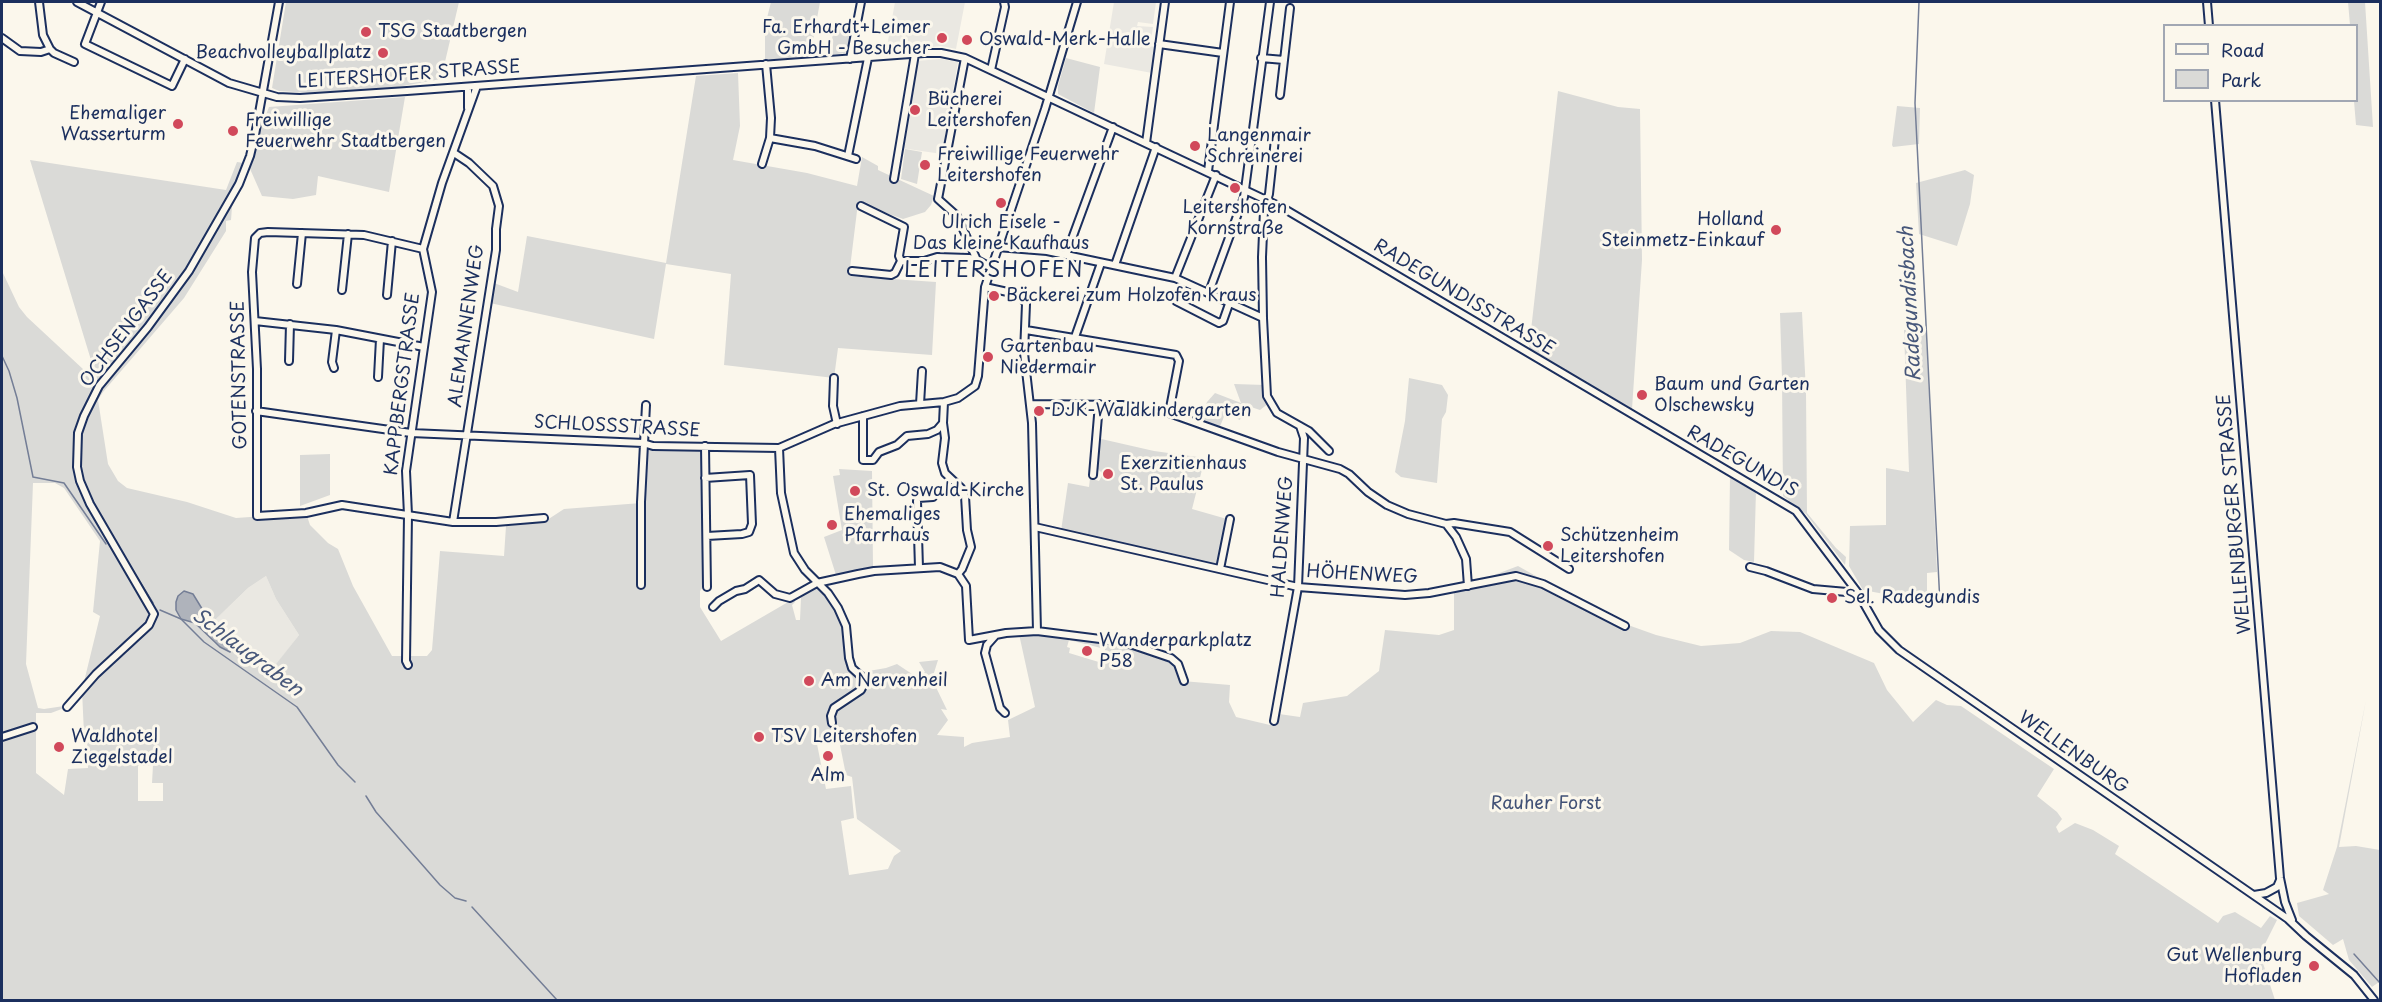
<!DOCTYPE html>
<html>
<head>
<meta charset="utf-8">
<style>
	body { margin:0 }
	#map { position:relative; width:2382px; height:1002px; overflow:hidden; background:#fbf7ec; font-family:"Playpen Sans",sans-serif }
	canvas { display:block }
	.frame { position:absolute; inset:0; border:3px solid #1b2f5e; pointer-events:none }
	.legend { position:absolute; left:2163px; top:24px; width:195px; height:78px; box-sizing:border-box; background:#fbf7ec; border:2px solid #a1a7b3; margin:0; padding:8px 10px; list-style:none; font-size:18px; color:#1b2f5e }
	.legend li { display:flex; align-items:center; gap:12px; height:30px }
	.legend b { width:30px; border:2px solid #a1a7b3 }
</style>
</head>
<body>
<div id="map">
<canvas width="2382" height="1002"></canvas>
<div class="frame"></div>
<ul class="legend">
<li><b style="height:8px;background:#fbf7ec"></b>Road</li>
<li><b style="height:16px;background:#dadad7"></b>Park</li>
</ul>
</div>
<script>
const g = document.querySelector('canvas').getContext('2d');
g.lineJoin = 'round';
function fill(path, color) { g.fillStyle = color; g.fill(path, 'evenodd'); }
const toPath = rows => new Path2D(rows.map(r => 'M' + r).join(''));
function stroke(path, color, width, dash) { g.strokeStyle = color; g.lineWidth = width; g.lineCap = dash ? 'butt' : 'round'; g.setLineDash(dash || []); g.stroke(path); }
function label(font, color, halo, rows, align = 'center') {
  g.font = font + ' "Playpen Sans",sans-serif'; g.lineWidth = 6; g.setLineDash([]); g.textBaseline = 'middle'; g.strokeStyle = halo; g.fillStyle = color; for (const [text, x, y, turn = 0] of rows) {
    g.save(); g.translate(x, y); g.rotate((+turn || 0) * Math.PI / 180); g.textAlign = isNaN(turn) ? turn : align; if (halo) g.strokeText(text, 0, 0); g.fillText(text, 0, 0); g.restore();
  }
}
const built = toPath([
	[895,2,965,2,956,49,941,46,886,52],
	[1114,2,1156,2,1153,24,1138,22,1137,26,1153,27,1150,46,1155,47,1152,73,1104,64],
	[941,59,958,62,942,154,901,148,916,61],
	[266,576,276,599,299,635,270,673,232,643,214,621,248,588]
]);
const green = toPath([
	[286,2,459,2,441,79,392,88,310,93,279,91,272,88],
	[771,2,820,2,810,57,765,60,765,26],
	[2348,2,2365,2,2373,127,2356,125,2354,101,2356,100,2356,26,2350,25],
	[834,28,852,32,848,50,845,53,829,55],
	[1066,58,1100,67,1094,113,1058,94,1058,86],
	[738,73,740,126,733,160,807,173,857,186,862,157,878,166,878,170,934,196,931,205,925,212,903,219,858,203,849,276,936,282,932,355,838,348,834,378,724,365,731,274,666,264,654,339,490,303,494,283,518,292,527,236,666,263,696,76],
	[1558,91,1618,107,1640,109,1642,260,1632,409,1529,348],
	[405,97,389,192,318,176,316,195,293,199,262,196,247,162,269,107],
	[1897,106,1920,108,1919,144,1893,147,1892,145],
	[905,149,922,152,917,184,901,179],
	[30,160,226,190,237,162,244,163,241,188,232,207,231,220,226,221,226,231,184,298,103,392,98,400,108,464,118,481,127,488,187,502,236,518,306,513,310,525,328,543,338,549,353,586,392,656,427,656,432,650,440,551,504,556,506,526,544,522,564,509,641,503,643,443,705,446,707,582,700,591,700,607,721,641,795,598,795,602,792,605,796,620,800,620,801,598,798,596,817,583,828,593,846,626,849,658,857,673,886,668,897,664,918,678,925,672,919,662,938,660,932,679,947,710,941,709,948,720,937,735,964,737,964,747,972,743,1010,737,1008,720,1035,707,1019,634,1036,633,1123,645,1170,660,1176,665,1182,681,1230,685,1229,702,1236,717,1270,725,1279,714,1300,717,1303,703,1347,696,1379,671,1385,630,1439,635,1454,630,1454,590,1518,566,1614,620,1656,635,1701,646,1740,643,1771,631,1800,632,1874,663,1887,690,1913,722,1936,700,1947,705,1961,706,2054,769,2037,796,2057,812,2062,819,2056,827,2059,833,2075,823,2093,830,2119,846,2115,854,2218,923,2223,916,2235,912,2261,928,2270,916,2277,920,2260,954,2275,1000,2,1000,2,271,19,307,27,317,98,383],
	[33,483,55,483,64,488,100,541,93,612,100,616,82,690,84,734,87,740,88,768,68,769,64,795,36,773,36,713,51,713,67,707,68,702,64,706,44,709,38,708,26,664],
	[266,576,276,599,299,635,269,673,232,643,230,651,220,647,203,629,189,621,193,594,204,612,214,621,248,588],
	[1069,640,1105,649,1102,663,1069,653,1070,648,1067,647],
	[839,740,846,775,852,777,857,819,901,851,894,856,888,869,849,875,841,821,854,818,851,786,826,789,817,744],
	[153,765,152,783,163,783,163,801,138,801,138,766],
	[1965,170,1974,175,1970,204,1957,246,1919,234,1916,183],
	[1802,312,1806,392,1807,513,1836,548,1846,557,1845,565,1806,514,1783,496,1782,378,1780,313],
	[1926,329,1937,572,1927,573,1927,602,1863,590,1849,566,1850,526,1886,525,1886,468,1909,472,1904,330],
	[1409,378,1442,385,1448,395,1446,412,1442,419,1437,483,1401,477,1395,472,1405,421],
	[1234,384,1265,385,1269,403,1260,410,1245,405,1240,420,1225,414,1219,429,1198,422,1207,402,1215,393,1241,403],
	[1097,438,1154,451,1205,458,1192,509,1227,519,1217,566,1061,531,1068,483,1089,487,1090,478,1099,481,1103,474,1096,467],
	[330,454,330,495,300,506,300,455],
	[839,469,872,471,873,567,836,575,824,537,842,530,833,476,840,475],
	[1730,476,1756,490,1754,562,1744,560,1729,550],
	[2366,700,2339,847,2356,846,2380,850,2380,983,2379,982,2372,987,2349,960,2343,939,2333,945,2299,916,2297,903,2329,894,2323,890,2337,847]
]);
const water = toPath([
	[184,591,193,594,204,612,232,643,230,652,220,647,195,623,181,619,176,610,176,602,178,596,184,591]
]);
const stream = toPath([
	[1919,2,1915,103,1940,604],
	[2,356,9,371,17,398,33,477,64,483,106,544],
	[122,553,153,603],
	[160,610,181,619,204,642,297,707,338,765,355,782],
	[366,796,376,812,440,885,455,898,466,901],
	[472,907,557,1000],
	[2354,954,2380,983]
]);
const minor = toPath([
	[39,2,43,35,50,49,54,53,74,62],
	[77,2,229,83,277,97,300,98,407,91,924,53,941,53,965,58,1283,208,1796,511,1858,593,1879,630,1899,650,2288,919,2306,936,2354,975,2374,1000],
	[101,2,85,44,172,86,185,59],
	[2207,2,2209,26],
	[2,38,20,51,41,52,50,49],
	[1159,44,1223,53],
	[965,58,938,199,957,216,977,260,990,267],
	[1261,58,1284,60],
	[850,59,861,2],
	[991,70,1005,7,1004,2],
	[1280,95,1290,8],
	[2215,100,2280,878,2285,902,2292,920],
	[468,108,468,87],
	[770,138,815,146,856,159],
	[1275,139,1269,194,1264,210,1262,257,1263,318,1267,396,1277,413,1309,431,1329,451],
	[1146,143,1165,2],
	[848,156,868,58],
	[762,164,770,138,771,118,766,64],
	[1208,171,1230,2],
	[894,179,915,54],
	[861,206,904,227,899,256,901,261],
	[997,247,1047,251,1175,278,1263,318],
	[423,249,364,235,268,232,260,233,255,238,252,272,257,369,257,516,306,513,342,505,453,522,496,522,544,518],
	[1066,255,1113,127],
	[1115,265,1156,147],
	[852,271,891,275,895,273,901,261,924,261,937,257,969,258,977,260],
	[1175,278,1216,175],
	[297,284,302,233],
	[985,287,1021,295,1026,304,1024,353,1032,423,1037,631],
	[342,290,348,234],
	[1209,292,1244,197,1270,2],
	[387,295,392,241],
	[1176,301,1219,323,1223,321,1229,304],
	[255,321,336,330,424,347],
	[1026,330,1176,355,1179,361,1169,413],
	[1075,337,1101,263],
	[289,361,290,324],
	[334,368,332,362,336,330],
	[378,377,380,339],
	[834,378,833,406,837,424],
	[920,404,922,371],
	[1031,404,1122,405,1169,413,1278,452,1340,469,1349,474,1368,492,1387,505,1408,514,1446,524,1456,537,1466,559,1468,586],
	[256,411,411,433,643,443,653,446,779,448,834,424,900,406,944,402,958,398,975,386,978,376,985,287,1045,109,1077,2],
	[863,416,863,460,873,460,879,452,897,445,907,436,928,434,937,430,943,423,944,402],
	[943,423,945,438,942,463,945,473,961,488,965,496,967,530,971,547,962,569,958,574],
	[705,446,707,587],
	[779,448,781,493,794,553,805,570,828,593,838,608,846,626,849,658,852,668,863,678,865,682,861,690,834,708,831,716,832,723],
	[1093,475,1099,404],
	[705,478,750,475,752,524,749,532,742,534,707,536],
	[453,522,496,250,496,229,499,206,493,186,469,163,454,153],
	[1446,524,1454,523,1510,532,1569,569],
	[1035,527,1298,587,1405,595,1429,593,1516,576,1543,584,1625,626],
	[1750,567,1766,571,1813,589,1858,593],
	[919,568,917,501,918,498,933,497],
	[1220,569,1230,519],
	[641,585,641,502,646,405],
	[713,607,719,601,736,591,745,589,759,580,775,594,790,598,817,583,858,574,874,571,940,567,958,574,966,586,969,640,1006,633,1037,631,1124,642,1171,658,1178,664,1184,681],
	[995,636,987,645,985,653,1000,708,1005,713],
	[408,665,406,661,408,515,406,471,432,292,423,249,442,183,477,86],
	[67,707,96,674,149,625,154,614,90,504,80,481,77,467,78,433,84,416,99,386,148,327,189,271,239,184,250,156,255,135,279,2],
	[1274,721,1298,587,1304,438,1300,426],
	[2,737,33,727],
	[2254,895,2266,893,2277,887,2280,880]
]);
const markers = [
	[366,32,6,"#d1495b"],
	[942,38,6,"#d1495b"],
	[967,40,6,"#d1495b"],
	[383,53,6,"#d1495b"],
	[915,110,6,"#d1495b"],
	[178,124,6,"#d1495b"],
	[233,131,6,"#d1495b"],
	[1195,146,6,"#d1495b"],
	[925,165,6,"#d1495b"],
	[1235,188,6,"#d1495b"],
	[1001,203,6,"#d1495b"],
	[1776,230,6,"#d1495b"],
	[994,296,6,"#d1495b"],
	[988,357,6,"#d1495b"],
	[1642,395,6,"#d1495b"],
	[1039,411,6,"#d1495b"],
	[1108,474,6,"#d1495b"],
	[855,491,6,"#d1495b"],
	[832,525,6,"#d1495b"],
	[1548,546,6,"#d1495b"],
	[1832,598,6,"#d1495b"],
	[1087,651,6,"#d1495b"],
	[809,681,6,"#d1495b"],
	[759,737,6,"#d1495b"],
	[59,747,6,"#d1495b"],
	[828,756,6,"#d1495b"],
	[2314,966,6,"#d1495b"]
];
const poiNames = [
	["Fa. Erhardt+Leimer",930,28,"right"],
	["GmbH - Besucher",930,49,"right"],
	["TSG Stadtbergen",378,32],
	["Oswald-Merk-Halle",979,40],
	["Beachvolleyballplatz",371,53,"right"],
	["Bücherei",927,100],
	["Leitershofen",927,121],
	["Ehemaliger",166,114,"right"],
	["Wasserturm",166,135,"right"],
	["Freiwillige",245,121],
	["Feuerwehr Stadtbergen",245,142],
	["Langenmair",1207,136],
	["Schreinerei",1207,157],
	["Freiwillige Feuerwehr",937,155],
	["Leitershofen",937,176],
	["Leitershofen",1235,208,"center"],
	["Kornstraße",1235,229,"center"],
	["Holland",1764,220,"right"],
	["Steinmetz-Einkauf",1764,241,"right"],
	["Ulrich Eisele -",1001,223,"center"],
	["Das kleine Kaufhaus",1001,244,"center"],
	["Bäckerei zum Holzofen Kraus",1006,296],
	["Gartenbau",1000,347],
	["Niedermair",1000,368],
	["Baum und Garten",1654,385],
	["Olschewsky",1654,406],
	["DJK-Waldkindergarten",1051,411],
	["Exerzitienhaus",1120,464],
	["St. Paulus",1120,485],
	["St. Oswald-Kirche",867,491],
	["Ehemaliges",844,515],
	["Pfarrhaus",844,536],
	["Schützenheim",1560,536],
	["Leitershofen",1560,557],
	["Sel. Radegundis",1844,598],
	["Wanderparkplatz",1099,641],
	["P58",1099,662],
	["Am Nervenheil",821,681],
	["Waldhotel",71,737],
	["Ziegelstadel",71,758],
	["TSV Leitershofen",771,737],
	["Alm",828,776,"center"],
	["Gut Wellenburg",2302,956,"right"],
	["Hofladen",2302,977,"right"]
];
const streetNames = [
	["LEITERSHOFER STRASSE",409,75,-4],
	["RADEGUNDISSTRASSE",1464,298,31],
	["ALEMANNENWEG",467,326,-82],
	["OCHSENGASSE",127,329,-53],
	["GOTENSTRASSE",240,375,-91],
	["KAPPBERGSTRASSE",403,384,-83],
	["SCHLOSSSTRASSE",617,427,3],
	["RADEGUNDIS",1742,462,30],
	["WELLENBURGER STRASSE",2235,514,-95],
	["HALDENWEG",1283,537,-86],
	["HÖHENWEG",1362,575,3],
	["WELLENBURG",2073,753,35]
];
const parkNames = [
	["Rauher Forst",1546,804]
];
const waterNames = [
	["Radegundisbach",1911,304,-93],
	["Schlaugraben",247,653,37]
];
const quarterNames = [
	["LEITERSHOFEN",994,271]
];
fill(built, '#eae8e2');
fill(green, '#dadad7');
fill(water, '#afb3bb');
stroke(water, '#747e96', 1.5);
stroke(stream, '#747e96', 1.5);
stroke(minor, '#1b2f5e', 10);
stroke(minor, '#fbf7ec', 6);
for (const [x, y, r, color] of markers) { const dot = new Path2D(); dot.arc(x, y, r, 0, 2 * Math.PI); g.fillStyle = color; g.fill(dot); stroke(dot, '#fbf7ec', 2); }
label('18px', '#1b2f5e', '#fbf7ec', poiNames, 'left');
label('18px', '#1b2f5e', '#fbf7ec', streetNames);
label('18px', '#415176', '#fbf7ec', parkNames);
label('italic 20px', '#47577a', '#fbf7ec', waterNames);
g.letterSpacing = '1.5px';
label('21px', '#1b2f5e', '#fbf7ec', quarterNames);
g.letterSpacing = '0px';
</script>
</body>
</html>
